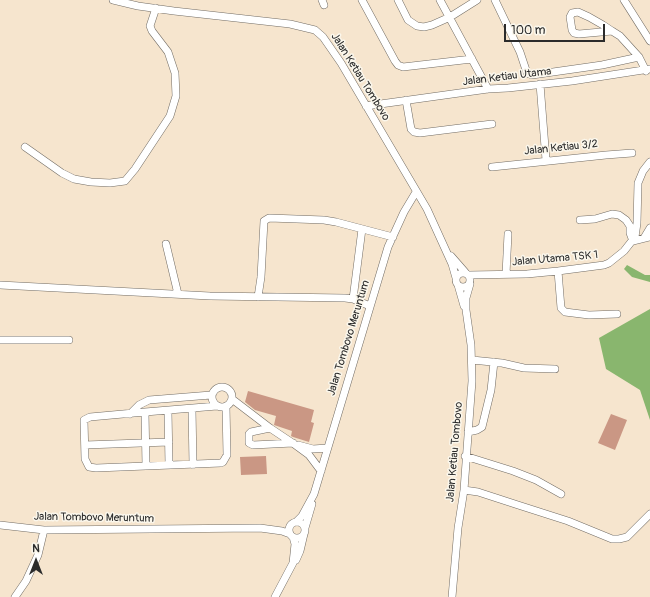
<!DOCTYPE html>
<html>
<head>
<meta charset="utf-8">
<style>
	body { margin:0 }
	#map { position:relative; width:650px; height:597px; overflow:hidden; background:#f6e5ce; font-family:Pangolin,sans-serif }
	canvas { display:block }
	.north { position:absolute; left:16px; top:541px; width:40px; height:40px; -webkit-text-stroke:3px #fbf7ec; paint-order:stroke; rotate:0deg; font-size:11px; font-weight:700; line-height:16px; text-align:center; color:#2b2b2b }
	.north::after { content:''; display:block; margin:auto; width:14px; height:18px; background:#2b2b2b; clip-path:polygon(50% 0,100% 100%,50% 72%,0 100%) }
	.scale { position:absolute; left:504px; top:24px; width:101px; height:18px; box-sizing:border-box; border:2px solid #2b2b2b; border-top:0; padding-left:5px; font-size:12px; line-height:14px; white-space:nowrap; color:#2b2b2b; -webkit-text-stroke:3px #fbf7ec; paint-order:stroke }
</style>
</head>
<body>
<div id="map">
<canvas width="650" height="597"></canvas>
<div class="north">N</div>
<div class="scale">100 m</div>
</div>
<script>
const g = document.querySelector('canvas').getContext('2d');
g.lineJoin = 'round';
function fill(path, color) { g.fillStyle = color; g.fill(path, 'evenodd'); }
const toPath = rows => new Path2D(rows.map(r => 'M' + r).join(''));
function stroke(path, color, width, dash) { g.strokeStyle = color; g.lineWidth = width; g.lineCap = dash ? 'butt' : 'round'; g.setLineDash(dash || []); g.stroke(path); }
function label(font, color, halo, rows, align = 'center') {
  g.font = font + ' Pangolin,sans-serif'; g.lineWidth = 3; g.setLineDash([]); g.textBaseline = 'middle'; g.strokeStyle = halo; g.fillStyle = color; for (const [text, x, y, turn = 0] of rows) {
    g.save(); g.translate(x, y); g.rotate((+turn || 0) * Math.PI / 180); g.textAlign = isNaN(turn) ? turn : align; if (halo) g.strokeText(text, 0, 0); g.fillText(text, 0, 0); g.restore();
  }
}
const forest = toPath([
	[627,265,645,275,650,275,650,282,632,277,624,269],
	[650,309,650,420,640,390,606,369,599,338]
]);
const building = toPath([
	[248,391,314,410,311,422,314,423,309,442,293,437,291,436,292,431,274,425,276,416,255,410,245,402],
	[611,414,627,420,615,450,598,443],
	[266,456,267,474,241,475,240,457]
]);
const minor = toPath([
	[113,0,138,6,174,11,290,24,315,30,323,37,341,63,427,209,452,264,456,278],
	[322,0,324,5],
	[362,0,395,61,398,65,403,67,472,59],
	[398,0,408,20,417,26,424,27,432,25,450,17,477,0],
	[440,0,488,89],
	[495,0,520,52,527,73,532,75,602,65,639,57],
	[624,0,650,41],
	[612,31,579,34,574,33,572,30,570,17,572,13,578,12,589,17,603,25,612,31,620,36,639,57,646,71],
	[540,84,546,160],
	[406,100,411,129,414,132,420,133,492,124],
	[366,106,488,89,508,88,572,81,650,69],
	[25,147,62,173,74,179,91,182,110,183,125,181,135,169,170,116,176,96,175,73,168,52,152,31,150,26,156,8],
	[492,167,606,155,632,153],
	[580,220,595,219,612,214,619,215,626,220,630,226,630,233,633,241,650,237],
	[644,238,650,228],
	[166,244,178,294],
	[451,256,465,272],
	[558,271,561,308,565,312,589,315,617,314],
	'456 280a7 7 0 1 1 14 0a7 7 0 1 1-14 0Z',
	[506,274,508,234],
	[469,275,527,274,558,271,604,265,609,263,624,251,635,237,637,223,638,183,643,171,650,162],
	[0,285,210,296,345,298,353,299,370,306],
	[458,285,464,306],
	[258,297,261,277,264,221,269,218,324,220,336,222,393,237],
	[353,299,362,229],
	[0,340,69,340],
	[472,360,502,363,524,368,555,369],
	'212 397a10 10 0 1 1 20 0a10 10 0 1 1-20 0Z',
	[232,399,270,428,294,444,309,455,321,471],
	[217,406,145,412,146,466,221,463,223,462,227,455,226,406],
	[192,409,193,465],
	[168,411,169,465],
	[145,412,90,417,84,420,85,459,89,467,96,468,146,466],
	[130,414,139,405,149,400,211,395],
	[270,428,251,432,249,434,249,443,253,445,293,443],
	[468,432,477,430,482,427,491,390,494,362],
	[85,445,169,442],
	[298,445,313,449,327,448],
	[465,456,513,471,536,480,561,494],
	[464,490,478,492,518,505,568,521,612,539,619,539,627,537,650,514],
	[296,522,302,516,314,494,388,247,404,212,416,192],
	'289 530a8 8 0 1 1 16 0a8 8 0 1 1-16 0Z',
	[0,525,44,530,260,528,282,531,290,534],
	[305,528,312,504],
	[296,560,300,551,304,534],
	[15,597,26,581,38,555,44,530],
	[275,597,293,563,295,544,293,537],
	[452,597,458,528,464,490,472,381,471,345,466,310,466,298,470,284]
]);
const streetNames = [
	["Jalan Ketiau Tombovo",360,77,58],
	["Jalan Ketiau Utama",507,77,-7],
	["Jalan Ketiau 3/2",561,148,-6],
	["Jalan Utama TSK 1",555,259,-5],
	["Jalan Tombovo Meruntum",349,338,-73],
	["Jalan Ketiau Tombovo",455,452,-85],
	["Jalan Tombovo Meruntum",94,518,1]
];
fill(forest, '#89b66e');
fill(building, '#ca9784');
stroke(minor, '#726c64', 8);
stroke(minor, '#fff', 7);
label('11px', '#2b2b2b', '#fbf7ec', streetNames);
</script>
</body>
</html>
